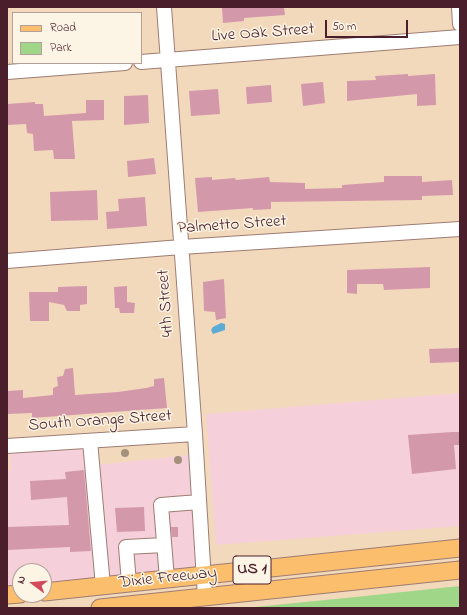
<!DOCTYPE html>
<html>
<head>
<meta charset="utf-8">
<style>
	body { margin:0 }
	#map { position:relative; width:467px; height:615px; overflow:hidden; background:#f3d9bb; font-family:"Indie Flower",sans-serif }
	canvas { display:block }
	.frame { position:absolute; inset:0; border:8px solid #4a1f2b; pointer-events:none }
	.legend { position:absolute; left:12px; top:12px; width:130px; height:52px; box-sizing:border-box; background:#fcf5e5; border:1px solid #b59f9b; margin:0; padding:5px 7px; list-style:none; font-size:12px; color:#4a1f2b }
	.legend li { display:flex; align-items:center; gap:8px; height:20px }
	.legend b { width:20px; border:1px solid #b59f9b }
	.north { position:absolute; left:12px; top:563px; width:40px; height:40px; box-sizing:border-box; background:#fcf5e5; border:1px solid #b59f9b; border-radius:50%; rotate:286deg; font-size:11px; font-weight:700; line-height:16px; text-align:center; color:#4a1f2b }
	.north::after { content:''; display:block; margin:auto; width:14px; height:18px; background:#d1495b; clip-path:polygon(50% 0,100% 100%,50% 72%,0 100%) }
	.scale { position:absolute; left:325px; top:20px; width:83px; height:18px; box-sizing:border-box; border:2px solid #4a1f2b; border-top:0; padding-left:5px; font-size:12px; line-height:14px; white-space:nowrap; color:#4a1f2b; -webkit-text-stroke:3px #fcf5e5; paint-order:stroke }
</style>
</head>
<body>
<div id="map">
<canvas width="467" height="615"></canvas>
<div class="frame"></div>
<ul class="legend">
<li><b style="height:5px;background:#fabe6d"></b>Road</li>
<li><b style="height:11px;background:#9fd688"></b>Park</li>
</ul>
<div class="north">N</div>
<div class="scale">50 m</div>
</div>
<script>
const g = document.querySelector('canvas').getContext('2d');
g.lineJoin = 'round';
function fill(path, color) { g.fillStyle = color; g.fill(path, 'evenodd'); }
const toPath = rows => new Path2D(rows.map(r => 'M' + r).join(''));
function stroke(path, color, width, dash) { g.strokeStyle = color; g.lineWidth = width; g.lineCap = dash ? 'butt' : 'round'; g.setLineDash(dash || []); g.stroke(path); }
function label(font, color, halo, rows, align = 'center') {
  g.font = font + ' "Indie Flower",sans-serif'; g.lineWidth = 3; g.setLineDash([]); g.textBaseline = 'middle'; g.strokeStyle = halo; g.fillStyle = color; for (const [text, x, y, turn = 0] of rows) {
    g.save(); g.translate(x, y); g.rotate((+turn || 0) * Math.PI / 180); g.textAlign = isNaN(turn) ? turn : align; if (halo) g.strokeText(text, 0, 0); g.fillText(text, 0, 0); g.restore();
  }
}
const built = toPath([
	[460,393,460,526,216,545,206,414],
	[94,446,96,465,190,455,196,568,44,585,44,571,20,571,20,587,7,589,7,470,11,470,10,452]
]);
const green = toPath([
	[460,586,460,608,245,608,365,596]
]);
const water = toPath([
	[221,323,225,324,225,330,213,334,211,330,213,327]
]);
const building = toPath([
	[244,7,284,7,285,15,244,18,244,21,223,23,222,8],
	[408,74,408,76,435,74,436,105,417,106,417,94,347,101,347,81,376,80,375,76],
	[323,82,325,103,303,106,301,84],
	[271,85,272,102,247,104,246,87],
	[218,89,220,114,191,116,189,91],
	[148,95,149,123,124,125,124,96],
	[86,100,104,100,104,120,72,121,75,159,54,159,53,150,34,151,33,134,27,133,26,124,7,125,7,104,35,102,35,104,43,104,44,116,86,113],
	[154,158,156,174,128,177,127,161],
	[384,176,422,176,422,182,452,180,453,195,422,196,422,200,271,202,271,209,253,210,253,208,198,212,195,178,212,177,212,180,235,178,236,180,269,177,270,182,305,183,305,189,342,188,342,185,384,182],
	[97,190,98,220,51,221,50,192],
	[145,197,147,226,107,229,106,212,119,211,118,199],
	[430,267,430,288,384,290,383,284,357,284,357,294,347,293,347,270],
	[224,279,226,318,216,320,215,312,204,311,203,282],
	[87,286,87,304,80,305,80,311,67,311,64,305,49,302,49,321,30,321,29,292,58,292,58,287],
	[127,286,127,302,135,303,134,313,120,313,119,308,115,308,114,287],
	[459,348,460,362,430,363,429,349],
	[73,368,75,395,118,392,146,388,154,386,154,379,164,378,167,408,32,418,32,413,7,414,8,391,23,390,23,398,53,395,53,388,58,386,57,377,63,376,65,369],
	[452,432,460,432,460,445,454,445,456,469,412,474,408,435],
	[84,470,91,551,70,552,70,547,7,550,7,527,69,525,67,497,31,500,30,481,66,479,65,472],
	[144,507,145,531,117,532,115,508],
	[171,527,178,527,178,537,172,537]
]);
const minor = toPath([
	[164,7,195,434,205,597],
	[459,7,460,24],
	[141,62,460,37],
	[7,72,125,63],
	[7,261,181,247,460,229],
	[90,441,103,586],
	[7,446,195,434],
	[167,579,161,505,199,502],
	[129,583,126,547,164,545]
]);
const major = toPath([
	[44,592,460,548],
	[7,595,20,594],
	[100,608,460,570]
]);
const trees = [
	[125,453],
	[178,460]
];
const shields = [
	[252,570,38]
];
const shieldNames = [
	["US 1",252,570]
];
const streetNames = [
	["Live Oak Street",263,34,-4],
	["Palmetto Street",232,226,-4],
	["4th Street",167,303,-94],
	["South Orange Street",100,422,-4],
	["Dixie Freeway",168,579,-6]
];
fill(built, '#f5cfd9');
fill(green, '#9fd688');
fill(water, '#5aabd5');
fill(building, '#d398aa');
stroke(minor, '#9e7c73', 16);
stroke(major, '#9e7c73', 19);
stroke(minor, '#fff', 14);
stroke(major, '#fabe6d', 17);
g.fillStyle = '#a4917b';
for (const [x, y] of trees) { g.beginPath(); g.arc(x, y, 4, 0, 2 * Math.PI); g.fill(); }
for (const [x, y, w] of shields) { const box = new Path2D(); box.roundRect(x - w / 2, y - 14, w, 28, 3); g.fillStyle = '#fcf5e5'; g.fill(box); stroke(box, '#4a1f2b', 1); }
label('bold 16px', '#4a1f2b', null, shieldNames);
label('17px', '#4a1f2b', '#fcf5e5', streetNames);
</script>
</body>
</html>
